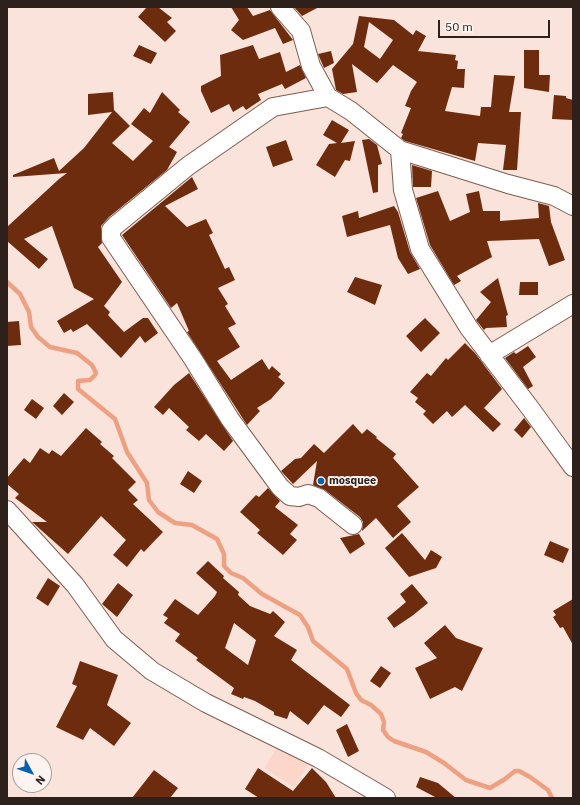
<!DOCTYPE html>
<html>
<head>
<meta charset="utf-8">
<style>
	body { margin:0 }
	#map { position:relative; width:580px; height:805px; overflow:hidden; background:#fae3da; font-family:"IBM Plex Sans",sans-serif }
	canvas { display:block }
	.frame { position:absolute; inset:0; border:8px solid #2e201b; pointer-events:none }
	.north { position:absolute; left:12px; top:753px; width:40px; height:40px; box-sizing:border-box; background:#fcf4f1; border:1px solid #aa9f9b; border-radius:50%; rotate:130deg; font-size:11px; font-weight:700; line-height:16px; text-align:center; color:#2e201b }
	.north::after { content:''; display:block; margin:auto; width:14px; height:18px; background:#0861af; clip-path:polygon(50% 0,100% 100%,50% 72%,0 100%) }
	.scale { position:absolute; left:438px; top:20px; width:112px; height:18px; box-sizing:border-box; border:2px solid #2e201b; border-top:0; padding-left:5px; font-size:12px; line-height:14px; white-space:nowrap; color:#2e201b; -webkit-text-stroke:3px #fcf4f1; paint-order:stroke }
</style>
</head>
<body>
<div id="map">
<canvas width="580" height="805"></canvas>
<div class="frame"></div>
<div class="north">N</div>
<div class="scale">50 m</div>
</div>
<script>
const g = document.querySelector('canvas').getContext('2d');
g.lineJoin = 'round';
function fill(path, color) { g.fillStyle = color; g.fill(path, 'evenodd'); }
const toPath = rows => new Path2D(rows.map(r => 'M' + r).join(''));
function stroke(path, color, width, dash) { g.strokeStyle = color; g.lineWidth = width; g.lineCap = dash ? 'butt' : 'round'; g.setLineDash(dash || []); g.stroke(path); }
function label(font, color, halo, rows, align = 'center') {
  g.font = font + ' "IBM Plex Sans",sans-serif'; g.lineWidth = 4; g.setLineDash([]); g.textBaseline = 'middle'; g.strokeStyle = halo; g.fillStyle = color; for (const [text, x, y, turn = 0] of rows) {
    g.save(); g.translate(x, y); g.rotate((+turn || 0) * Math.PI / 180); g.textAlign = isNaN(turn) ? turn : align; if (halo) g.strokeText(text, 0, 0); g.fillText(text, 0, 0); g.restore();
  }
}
const built = toPath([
	[278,745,308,765,294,787,264,768]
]);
const stream = toPath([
	[7,282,20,294,29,312,31,327,38,337,50,347,77,353,92,365,96,373,95,375,90,380,78,381,78,389,115,419,127,452,147,483,149,500,158,512,175,523,192,525,217,539,224,554,224,566,231,573,243,578,262,594,300,615,308,627,313,641,347,669,356,693,361,700,371,705,381,714,384,722,383,730,388,737,394,741,426,752,444,763,466,780,490,788,505,779,515,771,519,771,530,777,548,790,552,798]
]);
const building = toPath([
	[147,7,158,7,172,18,167,22,176,31,165,42,138,17],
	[231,7,247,7,253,16,270,10,293,40,283,44,275,28,243,40,231,30,239,20],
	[294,7,319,7,302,16],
	[359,16,394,20,413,35,416,30,426,36,418,51,456,55,455,60,458,61,457,69,465,69,464,88,452,87,445,111,480,116,481,107,491,107,494,75,515,76,509,112,521,112,517,170,503,170,506,145,478,143,475,161,405,141,401,138,403,134,401,133,411,108,405,106,411,91,417,82,393,65,377,83,352,64,357,92,343,94,336,90,332,69,353,44],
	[369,22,393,40,380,59,364,47],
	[139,45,157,53,151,64,133,56],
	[253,45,259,59,280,52,286,72,300,65,306,78,285,89,282,84,258,94,261,100,246,110,243,106,233,112,229,104,211,113,201,91,201,86,221,76,220,55],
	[524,50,539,50,539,75,550,75,549,92,524,88],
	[331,51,334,63,324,68,318,54],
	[113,92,114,110,130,126,112,143,133,161,153,141,131,124,144,108,150,113,162,92,180,110,178,112,190,122,169,147,177,152,167,170,109,217,101,226,102,243,98,247,122,282,104,306,110,312,108,315,124,332,143,318,148,318,158,333,145,343,140,336,121,358,87,324,73,332,71,329,64,333,57,321,94,299,74,288,52,226,24,239,48,259,39,269,7,241,7,227,59,179,67,173,13,177,13,175,54,158,59,171,84,148,112,112,88,115,88,94],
	[554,95,566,96,566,98,573,100,573,120,552,119],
	[332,120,349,130,341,143,355,141,350,161,345,160,335,177,316,165,329,144,337,143,323,135],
	[369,139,377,145,382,164,378,165,378,192,373,193,362,140],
	[286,140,293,160,273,167,266,147],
	[412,165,432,171,431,187,413,187],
	[192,177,198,189,165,206,187,227,206,219,213,233,209,235,225,269,229,267,235,280,218,288,228,304,225,306,236,324,228,328,240,347,217,361,231,380,262,359,269,370,272,366,281,374,278,377,285,383,271,399,257,408,260,411,247,425,187,332,189,331,177,303,171,308,122,235],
	[438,191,450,221,470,212,466,194,479,191,483,211,500,211,500,221,539,218,538,203,549,206,551,222,565,260,549,266,539,239,487,241,492,257,457,276,461,281,454,285,430,245,416,198],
	[394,206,398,212,410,252,420,269,408,274,398,258,390,225,347,237,342,216,358,211,359,218],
	[355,277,382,285,375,305,347,292],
	[498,278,508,315,506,316,507,327,486,328,484,330,476,320,491,302,480,292],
	[520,282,538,282,538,295,519,295],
	[425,318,440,333,421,352,406,336],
	[19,321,21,345,7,346,7,322],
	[465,343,475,353,502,389,484,408,501,424,493,432,465,405,452,417,447,411,433,424,423,414,426,411,415,402,418,398,410,392,427,373,431,376,446,358,448,360],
	[528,346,536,357,523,367,533,386,528,389,505,358,514,352,516,354],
	[189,373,233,441,224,451,206,434,199,441,186,430,189,427,169,408,163,415,154,407,174,385],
	[64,393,74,402,62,415,53,406],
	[32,399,44,408,36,419,24,410],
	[524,418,531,427,522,438,514,430],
	[353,424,362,434,367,429,377,437,376,438,396,454,393,458,419,487,397,506,411,522,393,538,376,518,362,531,363,522,360,517,325,490,313,485,317,461,293,484,281,471,295,459,301,458,314,444,324,453],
	[86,428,102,442,100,444,114,456,112,458,136,482,128,490,138,500,133,504,163,532,144,552,141,549,127,567,113,555,126,540,101,516,68,554,32,522,47,522,15,498,19,494,7,484,7,478,24,458,30,463,40,448,49,454,52,450,61,456],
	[188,471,202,481,194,493,180,484],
	[268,488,280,501,275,507,298,525,290,534,297,540,283,555,257,533,260,530,240,512,256,495,259,497],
	[402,533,425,560,431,550,442,557,436,568,409,577,385,548],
	[359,534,365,544,350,554,340,538],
	[550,541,569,549,563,563,544,555],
	[208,561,224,576,223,578,239,592,238,595,250,606,270,614,273,611,285,622,274,636,297,650,291,660,350,705,341,717,324,705,308,725,290,711,287,719,274,715,274,712,255,701,244,697,243,699,231,694,234,688,196,660,198,658,175,641,180,634,164,623,168,618,163,615,175,599,198,615,215,596,217,592,196,573],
	[234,623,256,640,248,665,225,648],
	[48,578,60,586,48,606,36,598],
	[118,583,133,595,117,617,102,604],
	[412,584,428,603,412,616,394,628,387,618,406,602,400,594],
	[573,599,573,645,563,627,560,628,553,617,556,615,553,611],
	[445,625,456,638,483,648,462,691,455,687,430,699,415,668,437,658,424,643],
	[80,661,118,675,107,705,131,723,114,746,90,728,83,740,56,727,77,686,72,684],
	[381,666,391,673,380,688,370,681],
	[347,724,359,751,348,757,336,730],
	[258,768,293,791,312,768,326,782,336,798,259,798,245,789],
	[154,770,178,788,170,798,132,798],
	[420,777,438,783,456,798,437,798,416,787]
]);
const street = toPath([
	[280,7,301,31,311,66,328,97],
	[328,97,273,107,188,166,116,225,111,230,111,238,193,359,230,419,280,487,290,496,299,497,308,494,319,498,353,525],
	[328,97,351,111,400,150,508,184,554,196,573,206],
	[400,150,403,190,420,249,469,328,530,408,573,467],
	[489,355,573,304],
	[7,510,75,585,114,639,152,671,206,703,318,758,386,798]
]);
const markers = [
	[321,481,4,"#0861af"]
];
const poiNames = [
	["mosquee",329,481]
];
fill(built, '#fcd7c9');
stroke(stream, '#eea182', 4.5);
fill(building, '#6e2c0e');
stroke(street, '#7d5d50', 20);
stroke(street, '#fff', 18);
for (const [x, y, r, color] of markers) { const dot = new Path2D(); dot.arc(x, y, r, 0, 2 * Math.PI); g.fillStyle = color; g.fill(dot); stroke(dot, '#fcf4f1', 1.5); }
label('bold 11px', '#2e201b', '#fcf4f1', poiNames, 'left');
</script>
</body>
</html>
